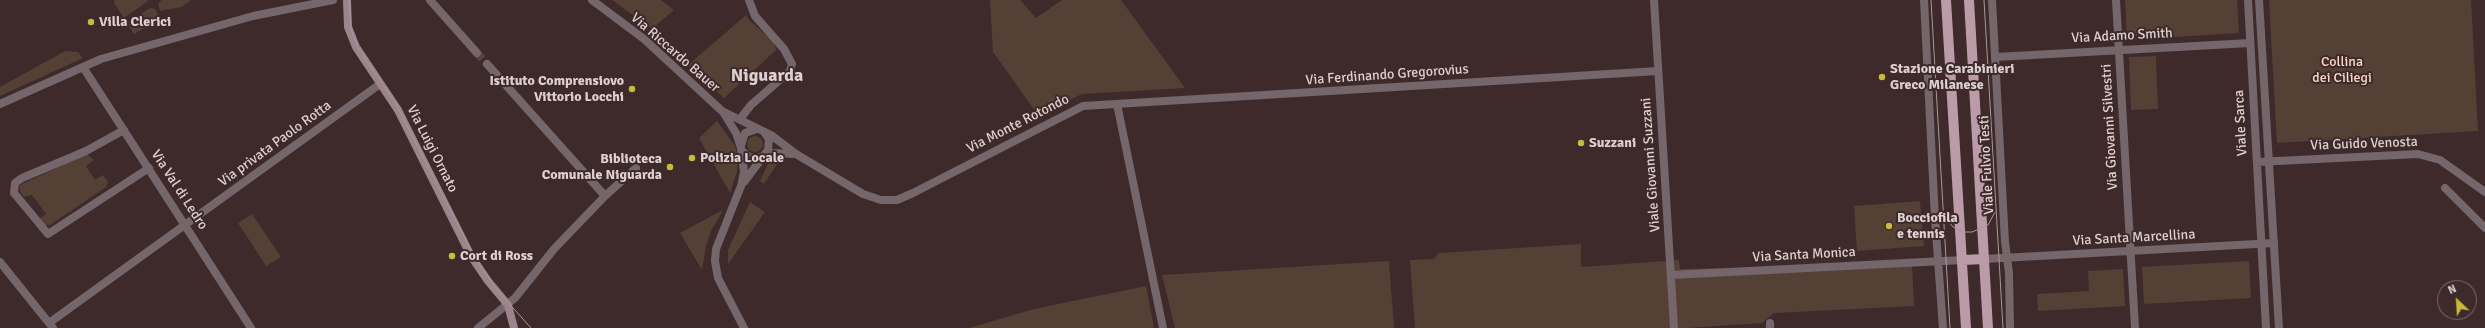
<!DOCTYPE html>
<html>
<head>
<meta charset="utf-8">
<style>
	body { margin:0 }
	#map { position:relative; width:2485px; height:328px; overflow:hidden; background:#3e292b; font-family:Signika,sans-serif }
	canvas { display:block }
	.north { position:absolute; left:2437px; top:280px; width:40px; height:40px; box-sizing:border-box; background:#3e292b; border:1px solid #7e6c6d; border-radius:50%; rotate:335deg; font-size:11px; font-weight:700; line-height:16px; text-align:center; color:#ded0d1 }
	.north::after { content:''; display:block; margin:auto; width:14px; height:18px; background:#c9bb3a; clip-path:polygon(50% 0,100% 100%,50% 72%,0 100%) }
</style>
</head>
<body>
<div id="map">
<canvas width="2485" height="328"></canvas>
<div class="north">N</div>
</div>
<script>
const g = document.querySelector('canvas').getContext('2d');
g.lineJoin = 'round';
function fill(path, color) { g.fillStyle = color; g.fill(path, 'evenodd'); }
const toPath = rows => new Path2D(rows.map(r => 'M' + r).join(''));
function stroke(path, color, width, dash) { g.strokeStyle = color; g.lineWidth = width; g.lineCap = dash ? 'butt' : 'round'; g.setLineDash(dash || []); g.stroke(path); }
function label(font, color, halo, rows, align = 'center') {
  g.font = font + ' Signika,sans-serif'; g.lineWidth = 4; g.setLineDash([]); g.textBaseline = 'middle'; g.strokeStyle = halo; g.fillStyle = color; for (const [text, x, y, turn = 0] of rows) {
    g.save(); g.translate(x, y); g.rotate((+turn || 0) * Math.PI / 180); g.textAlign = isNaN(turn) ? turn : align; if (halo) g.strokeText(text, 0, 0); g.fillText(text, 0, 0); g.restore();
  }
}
const green = toPath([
	[115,0,147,0,148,1,124,18,114,3],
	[162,0,190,0,190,1,181,7,160,11,158,3],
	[612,0,661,0,674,10,652,29],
	[990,0,1020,0,1036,18,1062,0,1121,0,1185,88,1082,94,1038,115,993,52],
	[2125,0,2237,0,2239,33,2127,40],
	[2269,0,2471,0,2478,131,2277,143],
	[150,8,155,9,158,14,153,18,151,25,134,34,127,23],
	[746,15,750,21,774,42,776,50,724,98,688,65],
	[65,51,78,52,83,58,0,96,0,87],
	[2156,56,2158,109,2131,110,2129,57],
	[717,121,735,146,738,158,737,172,730,193,699,138],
	'747 144a8 8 0 1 1 16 0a8 8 0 1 1-16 0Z',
	[87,154,94,160,86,166,95,180,103,175,108,182,106,187,50,225,45,225,40,218,46,214,32,195,24,197,20,192,20,185],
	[781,158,764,184,760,181,768,164],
	[1920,201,1924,246,1857,251,1854,206],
	[750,202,765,212,728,264,728,250],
	[723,210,711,231,706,246,702,270,680,233],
	[252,214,281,257,266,266,238,223],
	[1581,244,1581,267,1679,260,1680,269,1912,264,1914,306,1774,313,1762,323,1688,328,1415,328,1410,260,1434,259,1439,253],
	[1389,261,1394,328,1175,328,1162,275],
	[2249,261,2251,298,2144,304,2142,267],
	[2123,269,2125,306,2038,311,2037,294,2089,291,2088,271],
	[1146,286,1154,328,969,328,1034,309]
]);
const minorTunnel = toPath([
	[477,53,487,64]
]);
const minor = toPath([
	[430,0,477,53],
	[592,0,644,39,722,111,771,135,796,154,863,194,881,200,897,200,913,193,1083,106,1658,71],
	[1924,0,1935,219,1943,328],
	[1992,0,2005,242,2009,273,2010,328],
	[2116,0,2135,328],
	[1996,57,2250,43],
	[487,64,605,196],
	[83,67,251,328],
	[0,104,101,59,253,16,333,0],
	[1117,104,1163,328],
	[723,112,736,133,742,151,749,157,758,158,771,153,796,154],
	[740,119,751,105,790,71,792,64,784,49,755,16,749,0],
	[124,130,86,151,22,178,15,183,14,193,48,234,149,168],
	[741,145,745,133,757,129],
	[741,148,744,172,741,186,716,249,715,261,718,278,744,328],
	[744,182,768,150,769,139,764,132],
	[2445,188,2485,228],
	[1984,259,2274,243],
	[0,262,53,328],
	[1671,275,1963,260],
	[49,323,380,84],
	[1770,323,1770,328],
	[478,328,515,298,554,249,605,196,636,168]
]);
const tertiary = toPath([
	[1654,0,1674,328],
	[2248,0,2266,328],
	[2259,0,2279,328],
	[2257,162,2418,154,2440,160,2485,192]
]);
const secondary = toPath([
	[347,0,348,27,356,47,398,110,471,256,488,281,508,305,514,328]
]);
const primary = toPath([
	[1946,0,1966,328],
	[1969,0,1988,328],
	[1963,260,1984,259]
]);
const tram = toPath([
	[349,0,351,29,358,48,396,104,475,258,497,290,531,328],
	[1931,0,1950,328],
	[1984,0,2003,328],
	[1944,215,1953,227,1963,232,1972,232,1988,225,1995,212]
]);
const markers = [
	[91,22,4,"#c9bb3a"],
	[1882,77,4,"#c9bb3a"],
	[632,89,4,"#c9bb3a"],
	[1581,143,4,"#c9bb3a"],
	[692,158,4,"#c9bb3a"],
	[670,167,4,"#c9bb3a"],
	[1889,226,4,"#c9bb3a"],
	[452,256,4,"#c9bb3a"]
];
const poiNames = [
	["Villa Clerici",99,22],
	["Stazione Carabinieri",1890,69],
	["Greco Milanese",1890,85],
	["Istituto Comprensiovo",624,81,"right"],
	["Vittorio Locchi",624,97,"right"],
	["Suzzani",1589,143],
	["Polizia Locale",700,158],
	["Biblioteca",662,159,"right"],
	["Comunale Niguarda",662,175,"right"],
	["Bocciofila",1897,218],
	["e tennis",1897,234],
	["Cort di Ross",460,256]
];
const streetNames = [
	["Via Adamo Smith",2122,36,-3],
	["Via Riccardo Bauer",675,53,41],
	["Via Ferdinando Gregorovius",1387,75,-4],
	["Viale Sarca",2241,123,-93],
	["Via Monte Rotondo",1018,124,-27],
	["Via Giovanni Silvestri",2110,127,-93],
	["Via privata Paolo Rotta",275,144,-36],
	["Via Guido Venosta",2364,144,-2],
	["Via Luigi Ornato",432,149,63],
	["Viale Giovanni Suzzani",1651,165,-94],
	["Viale Fulvio Testi",1987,165,-93],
	["Via Val di Ledro",179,190,57],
	["Via Santa Marcellina",2134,238,-3],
	["Via Santa Monica",1804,255,-3]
];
const parkNames = [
	["Collina",2342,62],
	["dei Ciliegi",2342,78]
];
const districtNames = [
	["Niguarda",767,76]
];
fill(green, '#554035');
stroke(minorTunnel, '#564244', 8, [8, 4]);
stroke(minor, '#75666c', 8);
stroke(tertiary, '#75666c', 8);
stroke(secondary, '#9c848d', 8);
stroke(primary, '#ba9ba7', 10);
stroke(tram, '#a89899', 1);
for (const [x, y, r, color] of markers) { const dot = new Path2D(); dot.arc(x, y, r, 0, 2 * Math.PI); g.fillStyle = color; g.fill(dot); stroke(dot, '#3e292b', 1.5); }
label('bold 14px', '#ded0d1', '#3e292b', poiNames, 'left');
label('14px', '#ded0d1', '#3e292b', streetNames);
label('14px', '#fcd9c7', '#3e292b', parkNames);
label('bold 18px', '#ded0d1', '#3e292b', districtNames);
</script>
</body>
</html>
